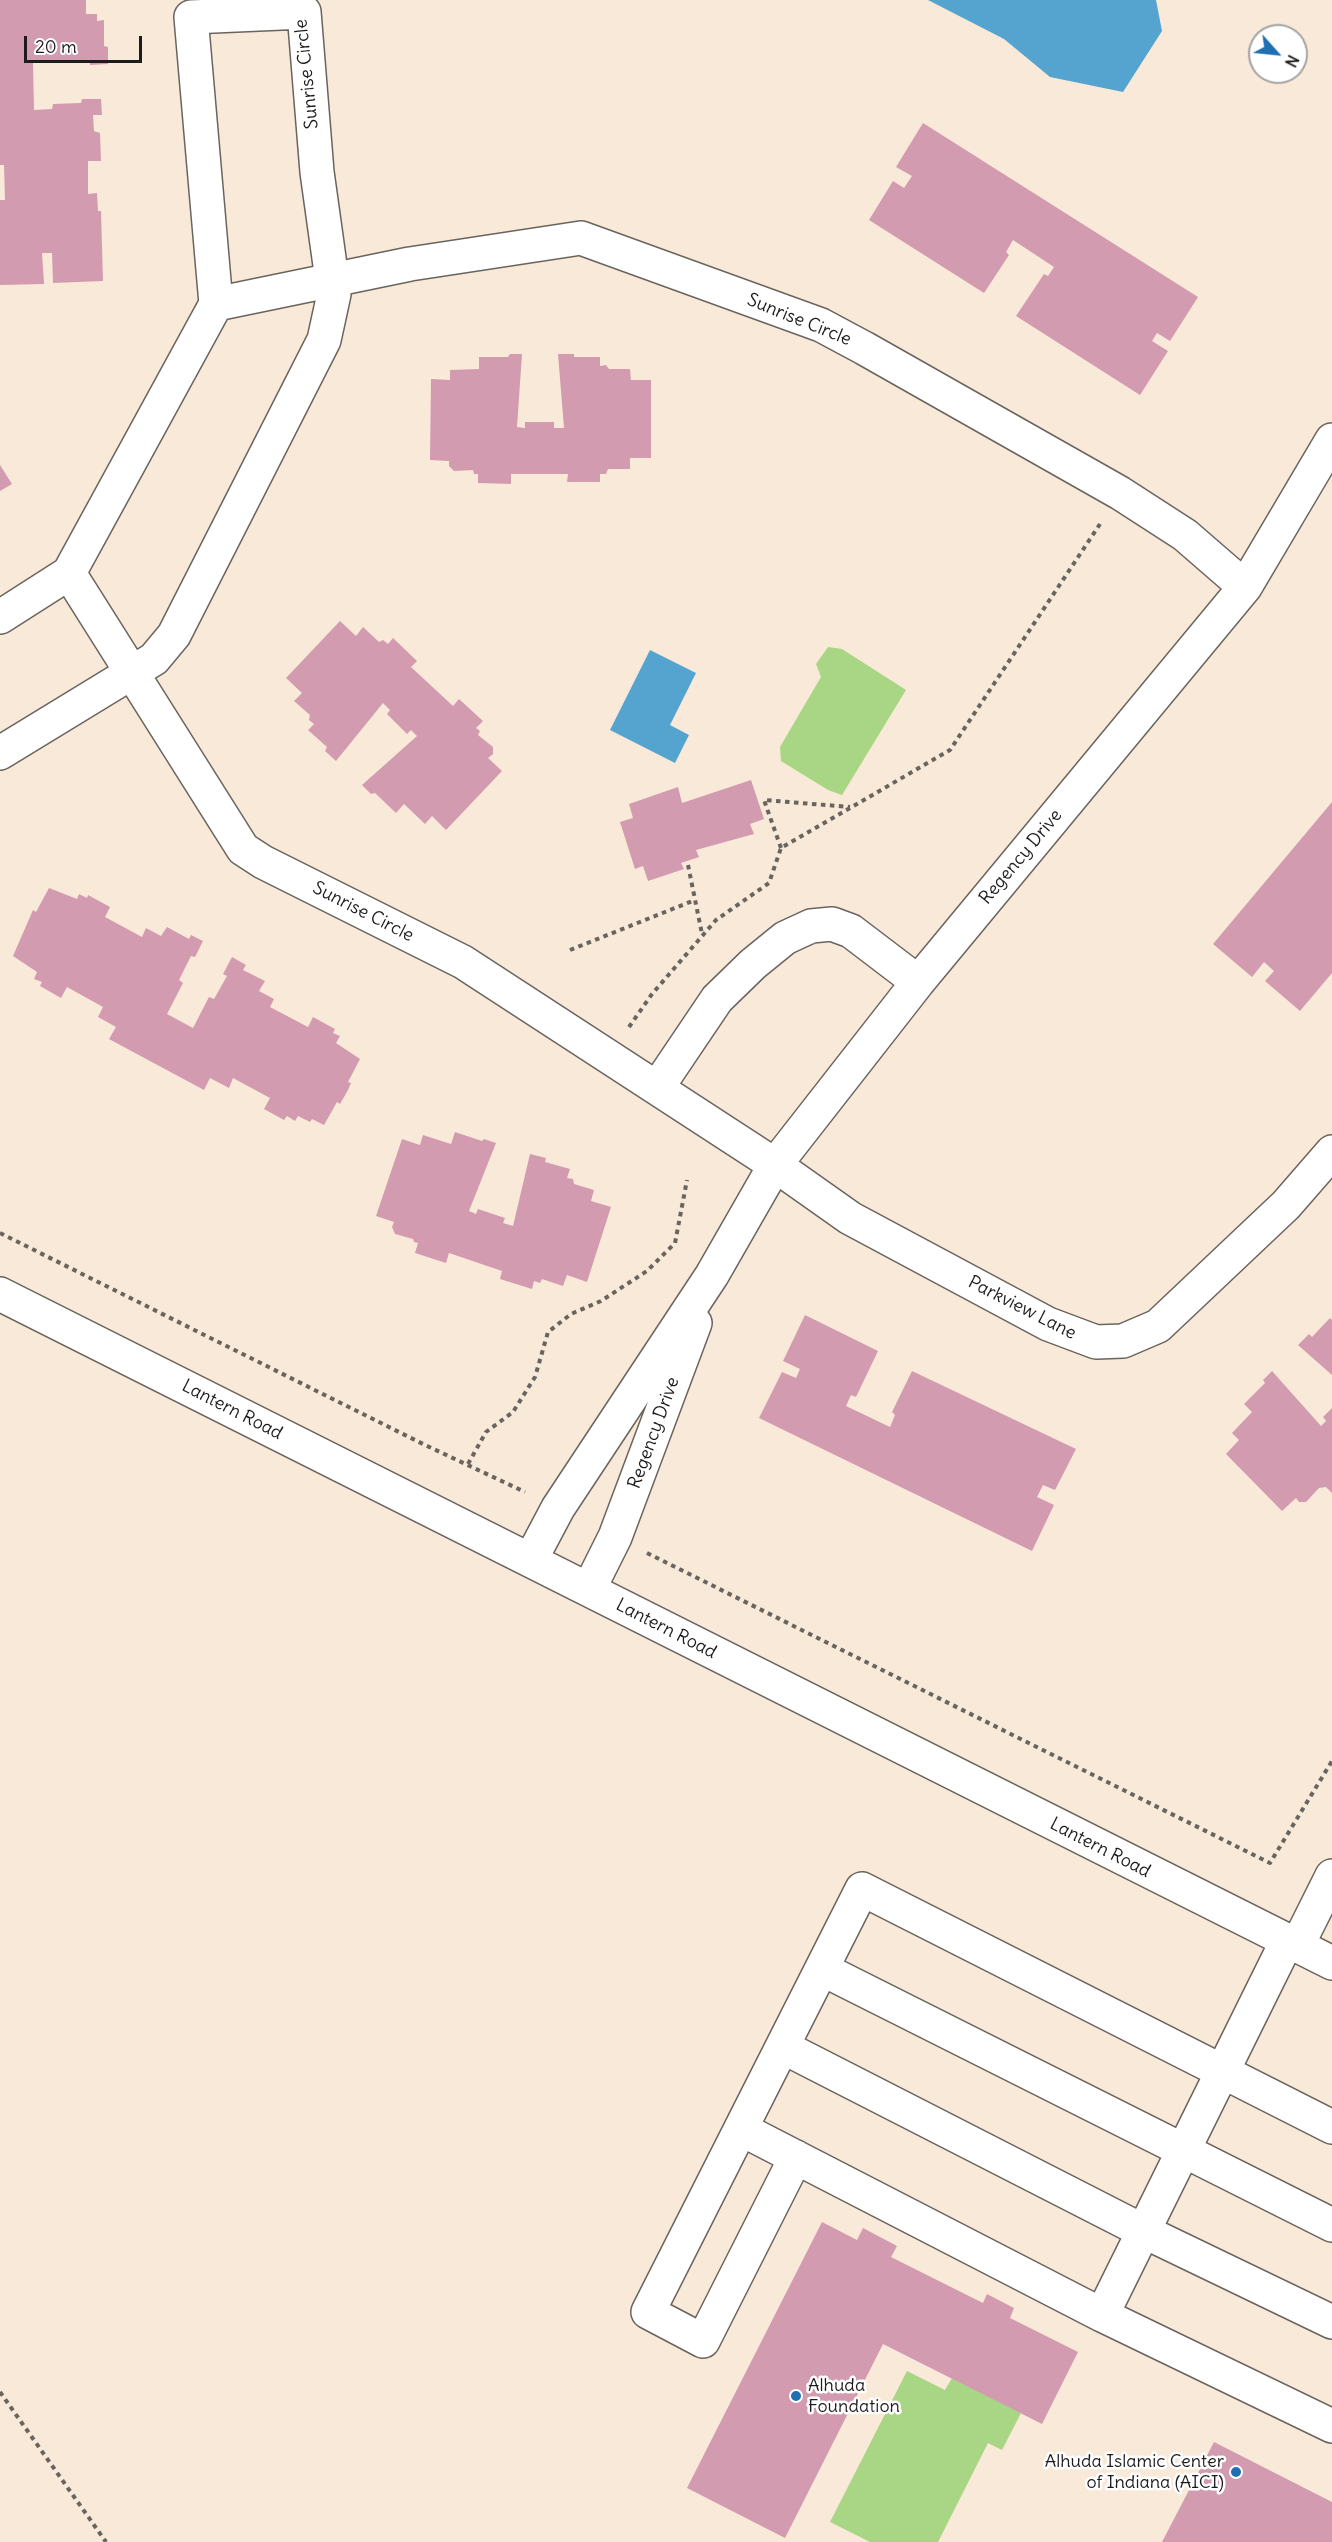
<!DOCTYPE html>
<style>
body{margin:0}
#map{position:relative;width:1332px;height:2542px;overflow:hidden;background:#f9e9d8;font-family:Delius,sans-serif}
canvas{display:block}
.north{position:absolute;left:1248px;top:24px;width:60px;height:60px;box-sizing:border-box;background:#fff;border:2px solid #a4a4a4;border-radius:50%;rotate:117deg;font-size:16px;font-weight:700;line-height:24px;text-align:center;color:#1c1c1c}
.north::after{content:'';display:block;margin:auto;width:21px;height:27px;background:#1f6fb2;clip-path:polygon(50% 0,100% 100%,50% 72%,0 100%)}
.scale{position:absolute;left:24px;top:36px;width:118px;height:27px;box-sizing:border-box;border:3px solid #1c1c1c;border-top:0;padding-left:8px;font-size:18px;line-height:21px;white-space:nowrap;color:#1c1c1c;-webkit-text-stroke:4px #fff;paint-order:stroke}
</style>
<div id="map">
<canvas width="1332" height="2542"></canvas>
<div class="north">N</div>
<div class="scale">20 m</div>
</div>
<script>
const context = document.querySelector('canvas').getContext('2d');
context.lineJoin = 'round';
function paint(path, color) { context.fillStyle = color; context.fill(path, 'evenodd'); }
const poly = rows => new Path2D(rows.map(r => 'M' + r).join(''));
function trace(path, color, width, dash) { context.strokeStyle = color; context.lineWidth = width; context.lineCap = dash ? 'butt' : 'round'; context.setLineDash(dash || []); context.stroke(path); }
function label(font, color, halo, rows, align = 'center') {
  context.font = font + ' Delius,sans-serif'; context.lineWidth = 5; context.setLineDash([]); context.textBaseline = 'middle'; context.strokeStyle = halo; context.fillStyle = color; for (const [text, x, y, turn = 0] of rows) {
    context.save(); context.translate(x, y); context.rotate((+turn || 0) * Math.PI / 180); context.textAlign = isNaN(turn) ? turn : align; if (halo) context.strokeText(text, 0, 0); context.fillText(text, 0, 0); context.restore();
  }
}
paint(poly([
 [828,647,842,649,906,690,842,795,828,790,781,761,780,747,821,677,816,664],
 [907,2371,945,2390,952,2378,1021,2413,1002,2450,988,2443,938,2542,870,2542,830,2522]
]), '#a8d684');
paint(poly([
 [928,0,1156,0,1162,31,1123,92,1050,77,1004,39],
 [650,650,696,673,670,725,689,735,675,763,610,730]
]), '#55a4cf');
paint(poly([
 [0,0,86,0,86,14,97,14,97,21,104,20,104,46,108,47,108,64,90,65,90,61,33,63,34,110,52,109,53,104,81,103,82,99,101,99,102,115,93,115,94,131,100,133,101,161,88,161,88,194,97,193,98,211,101,211,103,281,53,283,52,253,42,253,44,284,0,285,0,200,5,200,4,165,0,165],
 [923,123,1198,297,1170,341,1157,333,1152,341,1168,351,1140,395,1016,316,1044,274,1048,276,1054,267,1013,240,1006,252,1009,255,984,293,869,220,893,181,904,188,912,176,896,167],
 [510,354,522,354,517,427,525,428,525,422,554,422,554,428,564,428,558,354,574,354,574,357,600,357,600,366,606,365,609,369,630,369,631,380,651,380,651,458,630,458,630,469,608,469,606,474,600,474,600,482,567,482,568,474,511,474,511,484,478,483,478,474,474,474,473,470,454,471,449,466,449,461,430,460,431,379,450,380,450,370,479,369,479,357,508,357],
 [0,465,12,484,0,491],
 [340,621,356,636,363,627,379,642,383,640,388,644,393,638,417,661,411,667,453,706,459,699,483,721,476,728,480,731,478,735,493,747,493,754,488,758,502,771,446,830,432,816,425,824,404,804,396,813,375,793,371,794,362,785,417,736,411,730,407,734,387,714,390,710,383,703,336,761,325,751,327,747,308,730,314,724,309,720,310,715,294,701,302,693,286,678],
 [751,780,764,819,750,824,754,834,696,850,699,857,681,863,684,869,648,881,643,866,635,869,620,822,633,818,629,804,678,787,682,803],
 [1332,802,1332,973,1300,1011,1265,981,1274,971,1264,962,1252,977,1213,944],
 [49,888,77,899,79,894,87,898,88,895,110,907,105,917,142,937,146,928,161,936,167,927,189,939,191,935,203,941,195,957,191,956,179,980,183,983,167,1014,193,1028,209,997,214,999,227,976,223,974,232,957,246,965,243,970,265,981,259,991,274,999,270,1007,308,1027,313,1017,335,1029,333,1033,340,1036,336,1043,360,1059,348,1082,351,1083,348,1090,340,1104,337,1102,324,1125,312,1119,310,1122,298,1116,295,1121,287,1116,284,1120,264,1109,270,1098,233,1078,229,1088,210,1078,204,1090,109,1039,116,1027,98,1017,103,1007,67,987,61,998,40,986,42,982,34,979,37,972,13,956,33,910,36,912],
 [455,1132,482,1141,484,1139,496,1143,469,1211,476,1214,478,1209,505,1218,503,1223,513,1226,530,1154,546,1158,545,1162,570,1169,567,1178,573,1179,574,1184,594,1190,591,1201,611,1207,587,1282,567,1275,563,1286,542,1279,540,1283,534,1281,532,1289,500,1279,502,1271,449,1253,446,1263,415,1253,418,1243,414,1242,413,1239,395,1234,392,1227,394,1222,376,1216,402,1139,420,1145,423,1135,451,1144],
 [805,1315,878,1351,856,1397,851,1395,846,1406,890,1427,895,1415,892,1412,912,1371,1076,1449,1055,1490,1043,1485,1037,1497,1054,1505,1032,1551,759,1418,782,1372,796,1378,800,1369,783,1361],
 [1330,1318,1332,1320,1332,1375,1298,1345,1309,1334,1312,1337],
 [1272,1371,1321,1426,1326,1421,1323,1417,1332,1408,1332,1493,1326,1487,1319,1488,1306,1502,1299,1502,1296,1498,1282,1511,1226,1454,1239,1440,1232,1433,1252,1412,1244,1404,1265,1383,1263,1380],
 [822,2222,857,2240,863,2228,897,2246,891,2257,983,2303,987,2294,1014,2308,1010,2318,1078,2352,1042,2424,883,2344,785,2538,687,2488],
 [1214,2442,1332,2502,1332,2542,1162,2542]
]), '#d29bb0');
const minor = poly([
 [1245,587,1185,535,1120,493,864,348,821,325,581,238,410,264,216,304,69,573,243,849,263,862,463,962,775,1165,850,1218,1048,1324,1096,1342,1123,1341,1158,1326,1286,1205,1332,1152],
 [0,617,69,573],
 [0,753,154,659,174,635,324,340,334,294,317,172,304,12,191,17,216,304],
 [657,1088,717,999,753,964,785,938,811,926,832,924,851,931,918,982],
 [0,1294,1332,1963],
 [531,1559,558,1508,712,1275,775,1165,918,982,1245,587,1332,440],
 [589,1589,615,1537,695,1323],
 [1297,1946,1332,1876],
 [822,1969,1332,2225],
 [783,2047,1143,2231,1332,2322],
 [741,2129,1102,2315,1332,2426],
 [796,2157,703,2341,648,2312,862,1889,1332,2127],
 [1102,2315,1287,1941]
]);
trace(minor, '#69645e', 36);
trace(poly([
 [781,848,764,800,850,807],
 [688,865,702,934],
 [570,950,695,900],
 [629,1027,652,994,716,920,769,883,781,848,950,750,1100,524],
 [0,1233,423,1444,525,1492],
 [468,1464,486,1432,513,1412,535,1377,548,1332,571,1314,601,1301,647,1271,675,1243,687,1180],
 [647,1553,1270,1863,1332,1761],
 [0,2392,106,2542]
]), '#69645e', 4, [4.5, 4.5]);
trace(minor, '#fff', 33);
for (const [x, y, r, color] of [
 [796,2396,6,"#1f6fb2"],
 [1236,2472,6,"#1f6fb2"]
]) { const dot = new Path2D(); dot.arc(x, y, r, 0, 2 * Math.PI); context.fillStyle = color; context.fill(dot); trace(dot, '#fff', 2); }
label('18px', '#1c1c1c', '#fff', [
 ["Sunrise Circle",307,74,-96],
 ["Sunrise Circle",799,320,22],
 ["Regency Drive",1021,857,-50],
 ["Sunrise Circle",363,912,27],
 ["Parkview Lane",1022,1308,27],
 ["Lantern Road",232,1410,27],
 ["Regency Drive",654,1433,-70],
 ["Lantern Road",666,1629,27],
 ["Lantern Road",1100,1848,27]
]);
label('18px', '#1c1c1c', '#fff', [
 ["Alhuda",808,2386],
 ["Foundation",808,2407],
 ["Alhuda Islamic Center",1224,2462,"right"],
 ["of Indiana (AICI)",1224,2483,"right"]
], 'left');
</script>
